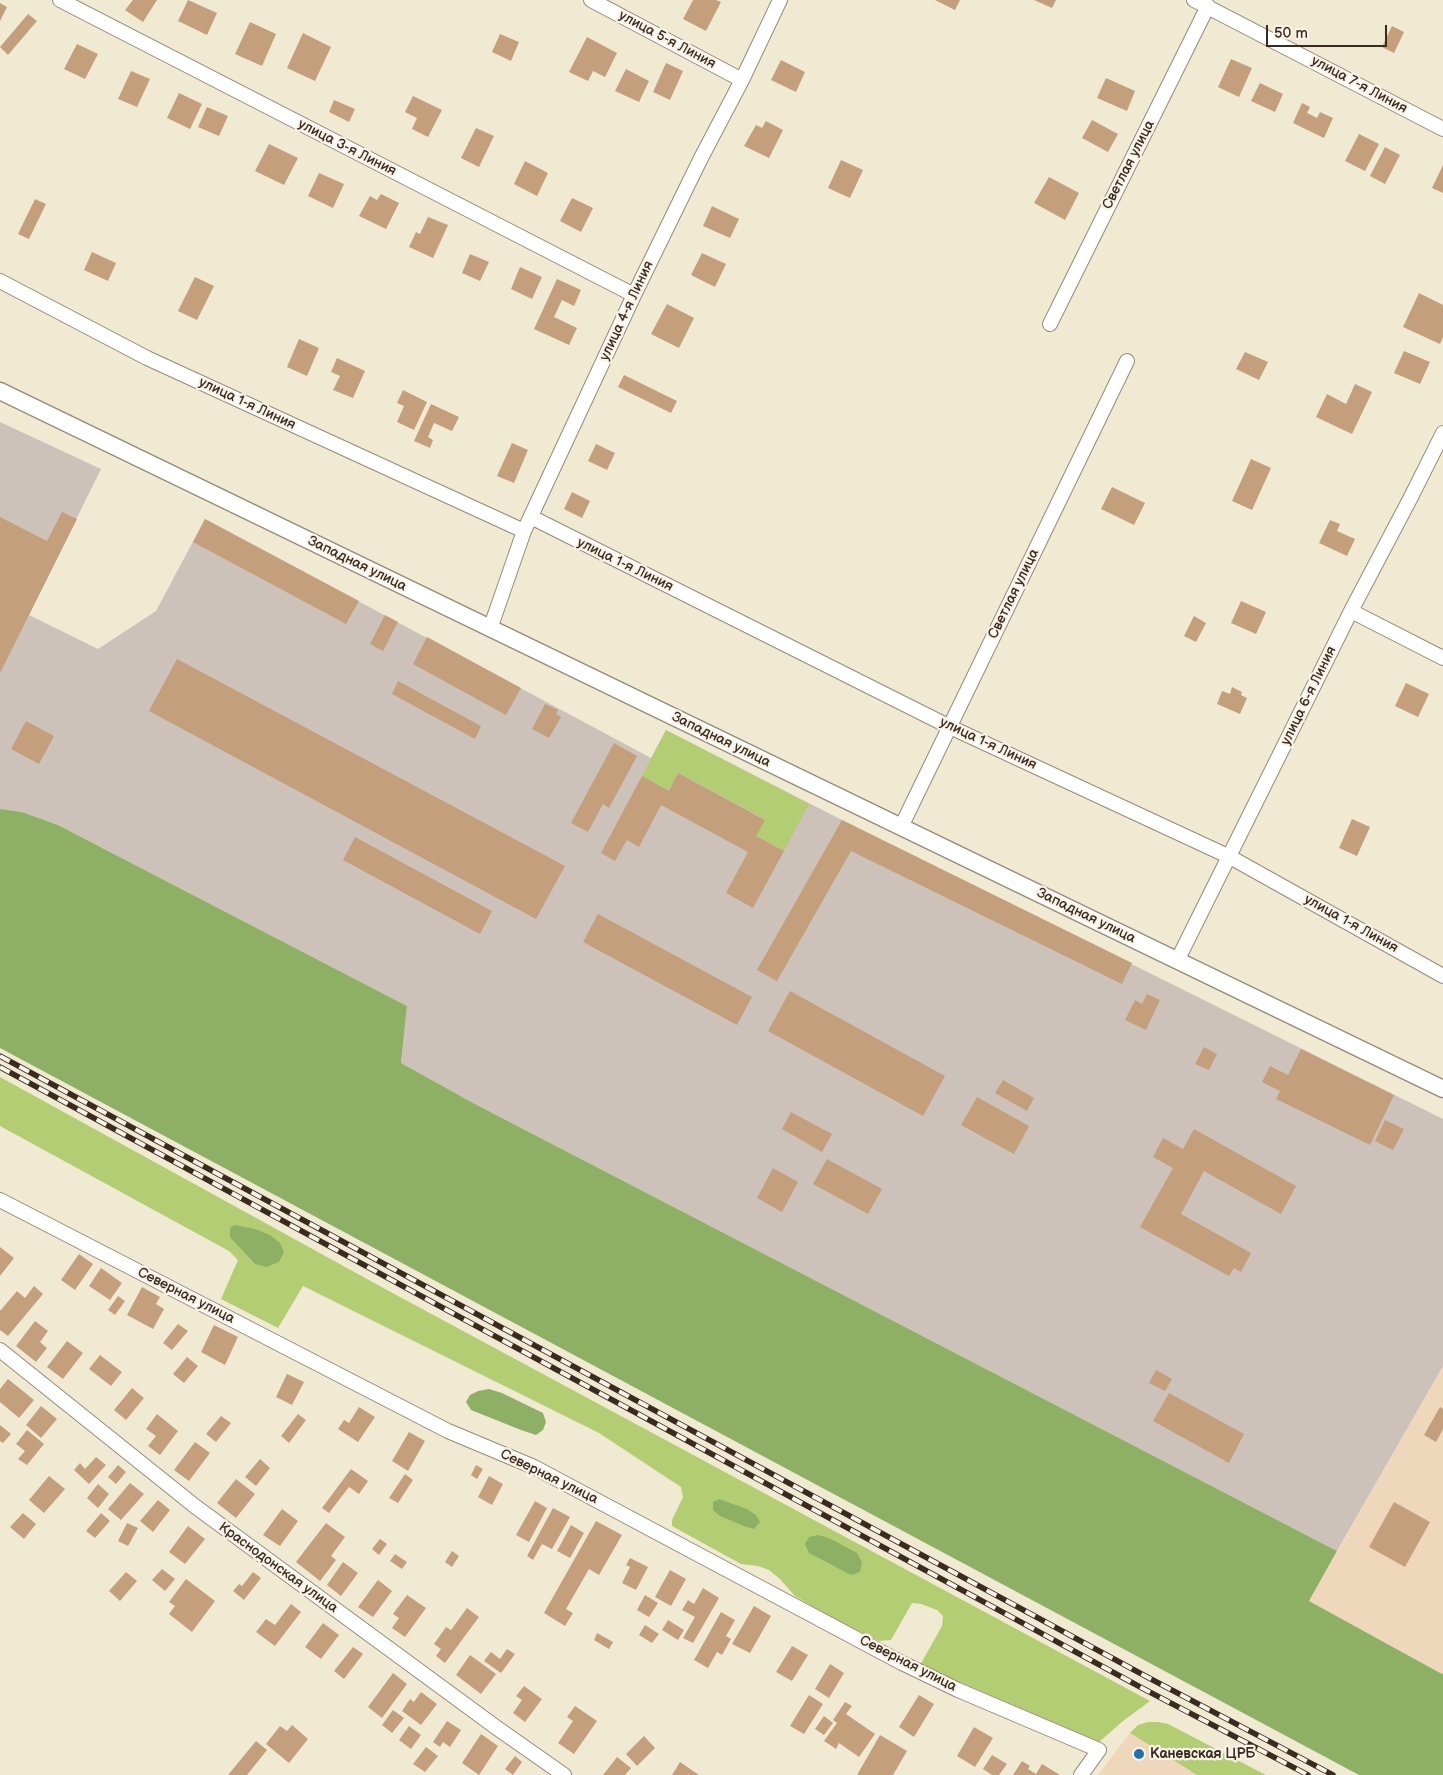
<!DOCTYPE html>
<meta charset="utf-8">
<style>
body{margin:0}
#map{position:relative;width:1443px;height:1775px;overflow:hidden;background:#f1ead3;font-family:"Balsamiq Sans",sans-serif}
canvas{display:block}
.scale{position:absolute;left:1266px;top:25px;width:121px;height:22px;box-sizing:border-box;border:2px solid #3b2a1e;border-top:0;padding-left:6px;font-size:15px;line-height:18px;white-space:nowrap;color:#3b2a1e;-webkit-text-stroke:4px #f7f3e8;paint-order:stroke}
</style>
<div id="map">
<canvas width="1443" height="1775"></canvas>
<div class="scale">50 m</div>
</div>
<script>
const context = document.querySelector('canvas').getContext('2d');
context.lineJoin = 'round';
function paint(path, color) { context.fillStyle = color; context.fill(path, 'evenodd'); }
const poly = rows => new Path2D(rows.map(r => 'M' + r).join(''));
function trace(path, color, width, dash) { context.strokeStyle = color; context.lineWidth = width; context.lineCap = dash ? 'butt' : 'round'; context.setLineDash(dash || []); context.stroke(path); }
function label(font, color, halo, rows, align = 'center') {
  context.font = font + ' "Balsamiq Sans",sans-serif'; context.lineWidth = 4.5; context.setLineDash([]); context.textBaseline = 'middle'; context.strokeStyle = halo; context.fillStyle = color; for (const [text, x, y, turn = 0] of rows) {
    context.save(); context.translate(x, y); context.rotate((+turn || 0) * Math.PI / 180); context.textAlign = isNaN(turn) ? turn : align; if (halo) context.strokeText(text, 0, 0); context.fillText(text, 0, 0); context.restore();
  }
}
paint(poly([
 [1443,1366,1443,1673,1442,1674,1309,1601],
 [1130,1733,1197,1775,1098,1775]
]), '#eed7bb');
paint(poly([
 [0,422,101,469,29,615,98,649,156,611,205,519,651,758,666,730,842,820,1443,1119,1443,1366,1337,1551,475,1104,401,1063,407,1006,58,825,22,812,0,809]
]), '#ccc2b9');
paint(poly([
 [666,730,809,804,784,851,756,836,765,819,679,773,669,791,642,776],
 [0,1077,387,1290,1150,1701,1123,1721,1099,1742,920,1665,942,1626,943,1616,937,1610,921,1604,912,1603,891,1640,879,1641,834,1619,795,1596,780,1579,769,1570,758,1566,741,1564,672,1526,672,1520,683,1497,681,1487,599,1433,303,1286,278,1328,221,1299,238,1260,229,1251,0,1126],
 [1148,1722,1158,1722,1168,1724,1266,1775,1197,1775,1130,1733,1138,1725]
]), '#b3cd73');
paint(poly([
 [0,809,22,812,58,825,407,1006,401,1063,475,1104,1337,1551,1309,1601,1442,1674,1443,1673,1443,1775,1359,1775,0,1048],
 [235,1225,255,1229,270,1235,280,1243,284,1252,279,1262,266,1267,255,1264,230,1237,230,1228],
 [489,1389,502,1393,543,1413,546,1422,543,1430,536,1435,521,1430,471,1410,466,1402,470,1395,478,1391],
 [719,1499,747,1509,756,1515,760,1522,754,1529,744,1526,720,1516,713,1510,713,1502],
 [818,1535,829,1538,857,1553,862,1562,860,1572,851,1575,809,1553,805,1544,809,1537]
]), '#8eb065');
paint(poly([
 [133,0,157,0,143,22,125,10],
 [188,0,217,13,207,35,178,21],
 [693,0,716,0,721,2,706,31,683,19],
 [935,0,960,0,955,10],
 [1034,0,1056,0,1052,8],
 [0,3,7,7,0,21],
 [28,14,37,21,8,55,0,47],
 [250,22,276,34,262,66,235,54],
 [1392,26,1404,32,1394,53,1382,47],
 [303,33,331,47,315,81,287,68],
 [500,34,519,42,511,61,492,52],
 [587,37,617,53,605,77,593,71,588,81,569,72],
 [77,44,98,54,85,79,64,69],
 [1231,59,1252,68,1239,97,1218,87],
 [781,60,805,72,796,92,771,80],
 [666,63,683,71,670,100,653,92],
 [626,69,649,81,639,102,615,91],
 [131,71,150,79,137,107,118,99],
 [1106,78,1135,91,1127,111,1097,98],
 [1260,83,1283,94,1275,112,1251,101],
 [179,93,202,104,190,129,167,118],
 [413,96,442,110,428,137,412,129,417,118,405,112],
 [334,100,355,109,349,122,329,112],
 [1302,103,1310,107,1307,113,1317,118,1320,112,1333,118,1324,138,1293,123],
 [207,107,228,116,219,136,198,127],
 [1092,120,1118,134,1108,152,1082,138],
 [766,121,783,130,769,158,744,146,756,125,762,128],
 [476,128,494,136,479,167,461,158],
 [1359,134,1379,144,1365,171,1345,161],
 [269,144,298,158,284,185,255,171],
 [1385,147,1400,155,1385,184,1370,176],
 [841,160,863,170,850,198,828,188],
 [525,161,548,173,537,196,514,184],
 [1443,165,1443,193,1432,188],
 [319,173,344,184,333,208,308,196],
 [1049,177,1079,193,1065,220,1034,203],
 [381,194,399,203,386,229,359,216,370,196,377,200],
 [572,198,593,208,581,232,560,221],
 [35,199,46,204,29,239,18,234],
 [712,206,739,219,730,238,703,226],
 [428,217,448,225,433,258,409,247,416,232,420,234],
 [92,252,116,263,108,281,84,270],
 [702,253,726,264,715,287,691,275],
 [470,254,489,262,480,281,462,273],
 [520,267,542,277,532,299,511,289],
 [195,277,214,286,197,320,178,311],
 [557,279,581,290,574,306,562,300,554,317,577,328,569,345,534,329],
 [1419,293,1443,305,1443,337,1440,344,1403,327],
 [667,304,694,318,679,348,651,334],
 [299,339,319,348,307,376,287,367],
 [1404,351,1430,362,1420,384,1394,373],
 [1245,352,1268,362,1259,380,1236,369],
 [337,358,365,371,353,398,333,390,340,376,331,372],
 [624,375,677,401,671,413,618,387],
 [1355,384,1372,392,1352,434,1316,417,1327,394,1346,404],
 [403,390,427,402,414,430,397,422,404,406,397,403],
 [431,404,459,417,452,431,434,423,428,437,433,440,430,448,414,441],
 [512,443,528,450,514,483,497,476],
 [596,444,615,453,607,470,588,461],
 [1251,459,1271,468,1252,510,1232,501],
 [1112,487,1145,503,1134,525,1101,509],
 [572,492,590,501,582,518,564,509],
 [62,512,77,519,0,673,0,517,47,541],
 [205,519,359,601,346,624,193,542],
 [1330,520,1340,524,1337,531,1355,539,1347,556,1319,543],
 [1241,601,1266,612,1256,634,1231,623],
 [385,615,398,622,383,651,370,644],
 [1194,616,1206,623,1196,642,1184,636],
 [427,637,521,688,506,715,413,664],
 [177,659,565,866,536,919,149,711],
 [398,681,481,726,475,739,392,694],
 [1406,683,1429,694,1418,717,1395,706],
 [1232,687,1242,692,1241,695,1247,698,1240,714,1217,704,1222,691,1230,694],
 [545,704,558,710,556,714,561,717,549,738,532,729],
 [26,721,54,736,39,764,11,749],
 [614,743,637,756,609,808,603,804,588,832,571,823],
 [678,773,765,820,756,836,784,851,753,908,726,893,748,852,661,805,639,847,627,840,615,861,601,853,642,776,669,791],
 [1352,819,1370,827,1357,856,1339,848],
 [842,820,1132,963,1122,984,851,851,777,981,757,970],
 [355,837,492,911,480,934,343,860],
 [598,914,752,997,737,1025,583,942],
 [790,991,945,1076,923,1116,768,1031],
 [1147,994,1160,1000,1146,1030,1125,1020,1135,1000,1142,1004],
 [1204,1047,1217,1054,1209,1070,1195,1064],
 [1301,1049,1394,1095,1370,1145,1276,1099,1280,1091,1262,1082,1270,1066,1288,1075],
 [1003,1080,1034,1098,1027,1111,995,1093],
 [977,1097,1029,1126,1014,1154,961,1125],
 [791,1112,832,1134,822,1152,782,1129],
 [1385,1120,1404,1129,1393,1150,1375,1141],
 [1194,1129,1296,1186,1281,1214,1204,1171,1181,1214,1251,1253,1241,1272,1234,1268,1229,1276,1140,1227,1173,1168,1153,1157,1163,1138,1183,1149],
 [827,1159,882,1189,868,1214,813,1184],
 [773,1168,798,1182,782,1212,757,1198],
 [0,1247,14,1258,0,1276],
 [79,1254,93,1264,75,1290,61,1280],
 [101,1268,122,1283,110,1300,89,1286],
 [34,1286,43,1294,8,1336,0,1330,0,1311,17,1291,25,1298],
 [142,1287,160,1297,156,1304,164,1309,153,1329,127,1315],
 [118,1296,125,1301,115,1315,108,1310],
 [35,1321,48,1331,40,1342,47,1348,36,1362,16,1346],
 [178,1324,188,1331,172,1350,163,1343],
 [214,1325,238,1337,225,1365,201,1352],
 [67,1341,83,1353,63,1379,47,1367],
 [100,1355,122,1372,111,1386,89,1369],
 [187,1357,198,1366,184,1383,173,1374],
 [1156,1370,1172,1379,1165,1391,1149,1383],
 [287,1374,304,1382,292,1405,276,1397],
 [8,1379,34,1400,19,1418,0,1402,0,1389],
 [132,1388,144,1398,126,1420,114,1410],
 [1169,1393,1244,1434,1229,1463,1153,1421],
 [41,1406,57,1419,41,1438,26,1425],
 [359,1407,375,1417,358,1442,338,1429,344,1420,349,1423],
 [1440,1407,1443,1409,1443,1429,1436,1442,1424,1435],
 [157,1414,178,1431,160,1455,148,1446,156,1436,146,1429],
 [298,1414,306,1420,289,1443,281,1436],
 [221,1416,231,1423,216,1442,206,1434],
 [0,1425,11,1434,3,1443,0,1441],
 [27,1430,44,1444,27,1465,18,1459,25,1451,16,1444],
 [409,1432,425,1441,408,1471,392,1461],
 [195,1442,210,1453,189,1481,174,1470],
 [96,1457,106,1465,89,1484,74,1470,80,1463,85,1469],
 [260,1459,270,1468,256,1486,245,1477],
 [118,1465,126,1472,116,1484,108,1477],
 [476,1465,483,1469,477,1479,471,1475],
 [351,1469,368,1481,359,1494,349,1487,329,1513,322,1508],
 [405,1474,413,1480,398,1503,389,1498],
 [49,1476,65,1489,44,1513,29,1500],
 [489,1476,503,1484,492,1505,478,1497],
 [236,1479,255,1494,236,1518,217,1503],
 [130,1483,144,1494,121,1520,108,1509],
 [98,1484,109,1494,98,1508,87,1498],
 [158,1500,170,1510,153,1532,140,1521],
 [535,1501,547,1508,529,1542,516,1535],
 [1394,1502,1430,1522,1405,1567,1369,1547],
 [553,1508,570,1517,552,1549,542,1544,533,1560,527,1556],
 [282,1509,298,1521,280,1546,263,1535],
 [23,1513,36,1524,24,1539,10,1527],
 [101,1513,110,1521,95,1538,86,1531],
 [596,1521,622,1535,599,1575,589,1569,566,1609,573,1613,565,1626,544,1613],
 [127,1523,138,1528,128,1546,118,1541],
 [326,1523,345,1537,331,1556,336,1560,320,1581,296,1562],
 [571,1525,584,1533,570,1558,557,1551],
 [188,1526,205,1539,185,1564,169,1552],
 [380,1539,387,1544,379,1555,372,1549],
 [452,1551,459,1556,452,1567,445,1562],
 [395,1554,407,1562,402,1569,390,1561],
 [630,1558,648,1567,636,1590,622,1583,630,1567,626,1565],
 [343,1562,358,1573,341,1596,327,1585],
 [162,1569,175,1579,165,1591,152,1580],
 [670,1570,686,1579,671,1606,655,1597],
 [126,1572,137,1581,120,1601,109,1591],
 [253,1572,261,1578,244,1600,233,1591,239,1584,242,1586],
 [186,1579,215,1601,192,1632,169,1614,175,1606,169,1602],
 [378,1580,392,1591,373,1617,358,1607],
 [703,1588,719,1598,693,1643,683,1638,695,1617,682,1610,688,1600,694,1604],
 [407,1595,426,1608,405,1637,392,1628,399,1618,393,1614],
 [645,1595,658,1603,649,1617,637,1610],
 [291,1604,301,1612,275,1646,256,1632,266,1619,275,1625],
 [754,1606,771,1616,750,1653,732,1644],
 [467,1608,479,1617,445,1663,436,1656,441,1649,434,1644,446,1627,451,1630],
 [721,1612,735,1620,726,1636,731,1639,722,1655,717,1652,708,1668,694,1660],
 [668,1620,684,1630,678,1640,662,1630],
 [323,1623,339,1635,321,1659,305,1647],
 [645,1625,659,1634,652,1643,639,1635],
 [597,1633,613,1642,609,1649,594,1640],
 [792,1646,808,1655,792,1681,776,1672],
 [353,1647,363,1654,344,1679,334,1671],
 [507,1649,515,1654,501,1673,484,1661,491,1652,500,1659],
 [470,1655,496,1674,481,1694,456,1675],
 [830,1664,844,1673,829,1698,815,1689],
 [393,1673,407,1684,382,1718,368,1707],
 [524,1686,542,1699,525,1722,513,1713,522,1700,516,1696],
 [421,1692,437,1704,421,1725,402,1711,410,1699,414,1702],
 [809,1695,823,1704,804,1734,790,1726],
 [919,1695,934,1704,914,1737,899,1727],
 [845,1702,852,1706,846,1714,875,1734,859,1757,839,1743,836,1749,824,1741,837,1723,833,1720],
 [575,1706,597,1721,574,1754,558,1743,573,1721,567,1717],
 [393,1710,404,1718,392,1733,382,1725],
 [824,1716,833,1723,824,1735,815,1729],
 [447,1721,461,1730,450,1747,443,1742,440,1747,433,1742],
 [292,1725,308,1739,289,1763,266,1744,280,1726,287,1731],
 [409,1726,421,1735,411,1749,399,1740],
 [974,1727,993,1738,975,1767,957,1756],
 [481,1734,498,1746,479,1775,462,1763],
 [880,1735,907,1751,893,1775,857,1775],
 [644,1736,655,1748,637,1766,626,1754],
 [256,1741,267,1750,247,1775,228,1775],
 [426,1747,438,1756,425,1772,413,1764],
 [992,1755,1007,1764,999,1775,992,1775,983,1769],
 [515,1756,522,1762,513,1775,505,1769],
 [617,1757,631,1768,625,1775,603,1775],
 [1022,1761,1030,1766,1028,1769,1036,1774,1042,1764,1060,1775,1013,1775],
 [680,1762,699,1775,672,1775]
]), '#c49f7c');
const minor = poly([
 [60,0,634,295],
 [591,0,742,80],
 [1194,0,1443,129],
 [0,281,147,358,524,531],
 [1050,324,1208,6],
 [531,517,950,727,1230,857,1443,976],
 [1351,611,1443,658],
 [490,629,524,531,634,295,701,158,742,80,780,0],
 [901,827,1127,361],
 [1177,961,1351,611,1411,497,1443,433],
 [0,1200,448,1431,534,1467,902,1663,958,1690,1099,1750,1081,1775],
 [0,1350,196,1507,497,1728,564,1775]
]);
const tertiary = poly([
 [0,391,1443,1089]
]);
trace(minor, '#968a78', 16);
trace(tertiary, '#968a78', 19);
trace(minor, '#fff', 14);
trace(tertiary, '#fff', 16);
const rail = poly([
 [0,1056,1149,1678,1333,1775],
 [0,1067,1142,1688,1308,1775]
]);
trace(rail, '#3b2a1e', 5.5);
trace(rail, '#f7f3e8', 4, [11]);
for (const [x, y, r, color] of [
 [1139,1754,6,"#1f6fb2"]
]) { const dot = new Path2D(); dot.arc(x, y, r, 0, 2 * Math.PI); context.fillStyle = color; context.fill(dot); trace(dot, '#f7f3e8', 2); }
label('14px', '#3b2a1e', '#f7f3e8', [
 ["улица 5-я Линия",667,40,28],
 ["улица 7-я Линия",1359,85,28],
 ["улица 3-я Линия",347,148,27],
 ["Светлая улица",1129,165,-63],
 ["улица 4-я Линия",627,311,-65],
 ["улица 1-я Линия",247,404,25],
 ["Западная улица",357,564,26],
 ["улица 1-я Линия",625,565,26],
 ["Светлая улица",1014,594,-64],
 ["улица 6-я Линия",1309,696,-64],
 ["Западная улица",721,740,26],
 ["улица 1-я Линия",988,744,25],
 ["Западная улица",1086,916,26],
 ["улица 1-я Линия",1351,924,29],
 ["Северная улица",186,1296,27],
 ["Северная улица",549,1477,26],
 ["Краснодонская улица",278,1568,36],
 ["Северная улица",908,1664,27]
]);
label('bold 14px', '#3b2a1e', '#f7f3e8', [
 ["Каневская ЦРБ",1150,1754]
], 'left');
</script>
